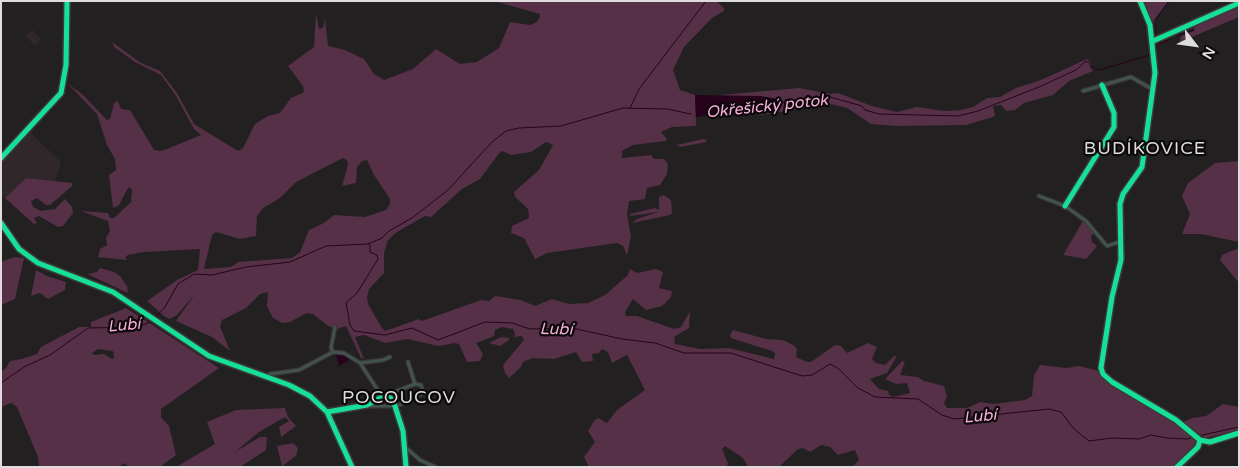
<!DOCTYPE html>
<meta charset="utf-8">
<style>
body{margin:0}
#map{position:relative;width:1240px;height:468px;overflow:hidden;background:#222021;font-family:"Varela Round",sans-serif}
canvas{display:block}
.frame{position:absolute;inset:0;border:2px solid #dedcdd;pointer-events:none}
.north{position:absolute;left:1170px;top:20px;width:50px;height:50px;-webkit-text-stroke:4px #0b090a;paint-order:stroke;rotate:120deg;font-size:14px;font-weight:700;line-height:20px;text-align:center;color:#dedcdd}
.north::after{content:'';display:block;margin:auto;width:18px;height:22px;background:#dedcdd;clip-path:polygon(50% 0,100% 100%,50% 72%,0 100%)}
</style>
<div id="map">
<canvas width="1240" height="468"></canvas>
<div class="frame"></div>
<div class="north">N</div>
</div>
<script>
const context = document.querySelector('canvas').getContext('2d');
context.lineJoin = 'round';
function paint(path, color) { context.fillStyle = color; context.fill(path, 'evenodd'); }
const poly = rows => new Path2D(rows.map(r => 'M' + r).join(''));
function trace(path, color, width, dash) { context.strokeStyle = color; context.lineWidth = width; context.lineCap = dash ? 'butt' : 'round'; context.setLineDash(dash || []); context.stroke(path); }
function label(font, color, halo, rows, align = 'center') {
  context.font = font + ' "Varela Round",sans-serif'; context.lineWidth = 4.5; context.setLineDash([]); context.textBaseline = 'middle'; context.strokeStyle = halo; context.fillStyle = color; for (const [text, x, y, turn = 0] of rows) {
    context.save(); context.translate(x, y); context.rotate((+turn || 0) * Math.PI / 180); context.textAlign = isNaN(turn) ? turn : align; if (halo) context.strokeText(text, 0, 0); context.fillText(text, 0, 0); context.restore();
  }
}
paint(poly([
 [33,30,41,39,35,46,25,35],
 [30,132,61,162,55,182,26,178,5,198,1,194,1,162]
]), '#30272b');
paint(poly([
 [494,1,716,1,724,8,724,11,712,18,684,47,673,70,680,90,695,95,696,126,672,127,661,132,667,139,666,141,633,145,622,151,622,158,651,155,654,159,664,159,668,164,667,174,660,185,647,188,645,199,629,201,627,214,631,237,627,255,623,246,617,243,547,253,535,259,524,238,511,233,512,226,529,218,528,209,515,197,514,192,539,170,553,145,546,142,531,152,511,155,503,151,500,152,480,179,462,189,431,217,425,216,397,232,388,240,384,253,384,273,369,289,367,297,368,304,382,328,385,331,419,319,422,321,481,300,489,301,495,296,521,300,535,306,552,299,569,304,588,303,605,295,628,275,630,269,637,273,656,269,663,272,659,288,672,291,671,297,662,306,646,310,633,299,625,312,626,316,637,316,674,329,681,327,690,311,689,328,674,337,675,344,700,349,729,348,774,359,775,353,772,351,731,338,730,335,733,330,766,339,783,340,793,345,797,349,796,357,807,362,811,362,835,345,841,346,847,353,868,343,877,347,872,359,876,363,885,365,894,356,897,356,887,373,870,379,879,389,888,391,889,395,893,397,910,393,907,383,896,384,885,379,902,361,905,362,900,375,918,377,924,381,944,386,947,397,944,403,947,408,967,408,980,402,994,404,1025,400,1032,396,1034,375,1040,365,1067,368,1079,366,1099,371,1101,376,1112,384,1184,428,1196,442,1194,448,1175,467,852,467,859,460,855,450,838,455,830,447,821,445,810,452,803,448,798,449,779,467,748,467,743,458,725,446,722,449,728,463,727,467,589,467,584,457,595,442,588,431,594,421,598,418,607,423,617,410,645,390,627,355,612,363,608,352,602,349,599,353,592,354,593,361,582,362,576,352,554,359,533,358,523,362,521,367,509,378,505,373,503,365,524,340,522,336,514,337,515,334,513,329,502,327,495,330,494,336,476,343,483,354,480,361,467,362,459,344,455,343,438,346,408,339,385,343,364,335,355,337,364,359,361,358,346,326,337,329,328,326,313,314,307,313,290,322,282,323,273,318,267,306,268,292,260,294,246,308,222,320,220,326,230,351,212,337,176,321,195,294,177,315,170,319,164,316,147,301,177,280,198,270,200,249,144,252,128,255,125,257,127,260,98,257,100,249,107,245,106,238,110,231,108,221,81,211,108,213,110,218,114,218,131,202,132,191,130,187,128,188,119,205,113,208,109,175,116,170,115,159,107,145,97,114,68,84,82,94,107,120,110,119,114,103,118,101,121,109,130,110,154,150,162,151,201,135,194,129,176,96,161,75,135,62,114,47,112,42,141,63,160,71,177,93,194,124,238,151,243,148,255,124,268,116,280,113,291,98,304,92,303,86,288,66,314,47,316,14,319,29,323,28,325,19,328,46,345,50,364,59,374,74,384,80,413,69,436,49,460,64,477,62,499,48,510,22,530,25,537,22,540,16,540,14],
 [343,158,347,160,348,165,342,186,356,183,357,167,362,161,367,160,374,175,390,199,390,204,386,210,365,217,334,215,324,223,309,230,300,252,292,258,238,262,231,267,204,269,212,235,216,232,240,239,256,236,257,216,263,208,280,198,296,182],
 [1146,1,1168,1,1168,2,1152,23,1144,3],
 [1239,6,1239,17,1180,42,1181,36,1194,31,1194,25],
 [1087,59,1092,65,1089,66,1093,71,1069,81,1053,95,1024,103,1015,110,1006,111,1001,105,993,106,995,115,993,117,966,125,896,126,871,124,847,108,826,103,810,103,799,109,760,115,754,111,756,108,774,106,761,96,728,97,721,95,799,88,830,94,838,93,872,106,897,112,917,107,944,111,961,110,973,107,987,98,1000,97,1016,88,1041,80],
 [703,139,707,140,706,142,680,147,677,145],
 [1239,161,1239,242,1201,234,1182,234,1190,214,1182,196,1188,183,1215,163],
 [26,178,72,183,72,186,50,205,46,205,37,198,31,201,33,207,41,211,53,209,54,210,65,199,72,207,73,213,63,226,58,227,39,216,34,218,37,223,34,224,5,198],
 [664,195,671,200,672,213,670,215,632,223,637,219,658,212,630,216,630,214,655,208,659,210,659,197],
 [1083,221,1094,233,1091,236,1092,242,1097,246,1086,259,1063,255],
 [1239,248,1239,283,1220,260,1222,255],
 [14,257,24,258,15,299,1,305,1,262],
 [100,268,114,272,120,276,127,286,128,293,87,274,97,272],
 [36,270,47,276,66,282,65,290,48,299,40,293,31,296],
 [126,308,219,368,161,409,161,417,169,426,176,455,160,467,127,467,126,463,117,467,39,467,38,457,17,407,11,403,1,407,1,372,6,368,10,361,22,359,37,354,41,347,79,327,91,327,91,322],
 [98,349,113,351,114,358,112,359,104,354,94,355,92,353],
 [501,337,509,338,509,340,500,346,489,343],
 [1223,404,1239,407,1239,430,1205,438,1183,422,1192,418,1206,416],
 [285,408,288,417,296,426,281,437,279,427,289,421,285,417,259,432,235,452,260,437,267,437,266,450,240,467,176,467,215,444,207,422,236,410],
 [293,443,298,448,296,456,282,466,277,446]
]), '#553046');
paint(poly([
 [695,95,761,96,777,99,778,103,774,106,696,117],
 [338,354,346,356,351,359,339,366,336,355]
]), '#27031b');
trace(poly([
 [1155,20,1169,1],
 [1177,36,1194,30],
 [1155,38,1155,24],
 [1154,54,1158,44,1169,40],
 [777,103,830,97,862,106,865,110,879,114,958,116,978,111,1039,87,1076,70,1086,61,1094,68,1099,70,1150,55],
 [630,108,639,89,706,1],
 [368,244,382,238,389,231,412,218,448,190,492,142,506,131,519,128,561,126,623,108,667,109,691,114],
 [1,383,24,367,50,355,88,328,136,327,151,322,165,307,178,284,194,274,212,275,246,267,290,262,326,246,368,244,370,245,370,252,377,255,378,259,357,293,346,303,350,325,354,331,385,335,412,328,438,340,485,322,512,323,530,329,572,328,622,339,655,343,684,353,731,353,802,376,812,375,830,364,839,369,858,388,875,397,918,399,942,415,954,419,1049,409,1061,412,1074,429,1089,441,1112,438,1139,439,1151,435,1167,438,1188,439,1194,436],
 [1198,436,1239,427]
]), '#27031b', 1);
const street = poly([
 [1083,91,1131,77,1152,89],
 [1039,196,1065,206,1086,221,1107,246,1119,242],
 [333,352,331,348,335,327],
 [360,363,383,360,390,357],
 [270,374,299,370,333,352,344,353,360,363,381,395],
 [386,395,415,384,408,362],
 [368,406,397,406,423,393,421,385,415,384],
 [405,447,420,460,435,467]
]);
const fast = poly([
 [1140,1,1150,25,1155,73,1142,167,1123,194,1120,204,1121,260,1112,297,1101,368,1103,374,1112,382,1176,420,1200,440,1210,442,1239,433],
 [1153,41,1239,3],
 [1,158,61,93,66,65,67,1],
 [1065,206,1114,127,1114,113,1102,85],
 [1,223,19,249,38,263,113,292,209,356,289,385,310,396,327,412,352,467],
 [327,412,367,405,386,395,393,400,403,431,406,467],
 [1177,467,1198,447,1200,440]
]);
trace(street, '#3c3a3b', 5);
trace(fast, '#3c3a3b', 8);
trace(street, '#415451', 2.5);
trace(fast, '#16e098', 5);
label('italic 16px', '#faaed9', '#0b090a', [
 ["Okřešický potok",767,107,-6],
 ["Lubí",124,326,-5],
 ["Lubí",556,330,1],
 ["Lubí",980,417,-5]
]);
context.letterSpacing = '1px';
label('18px', '#dedcdd', '#0b090a', [
 ["BUDÍKOVICE",1145,149],
 ["POCOUCOV",399,398]
]);
context.letterSpacing = '0px';
</script>
